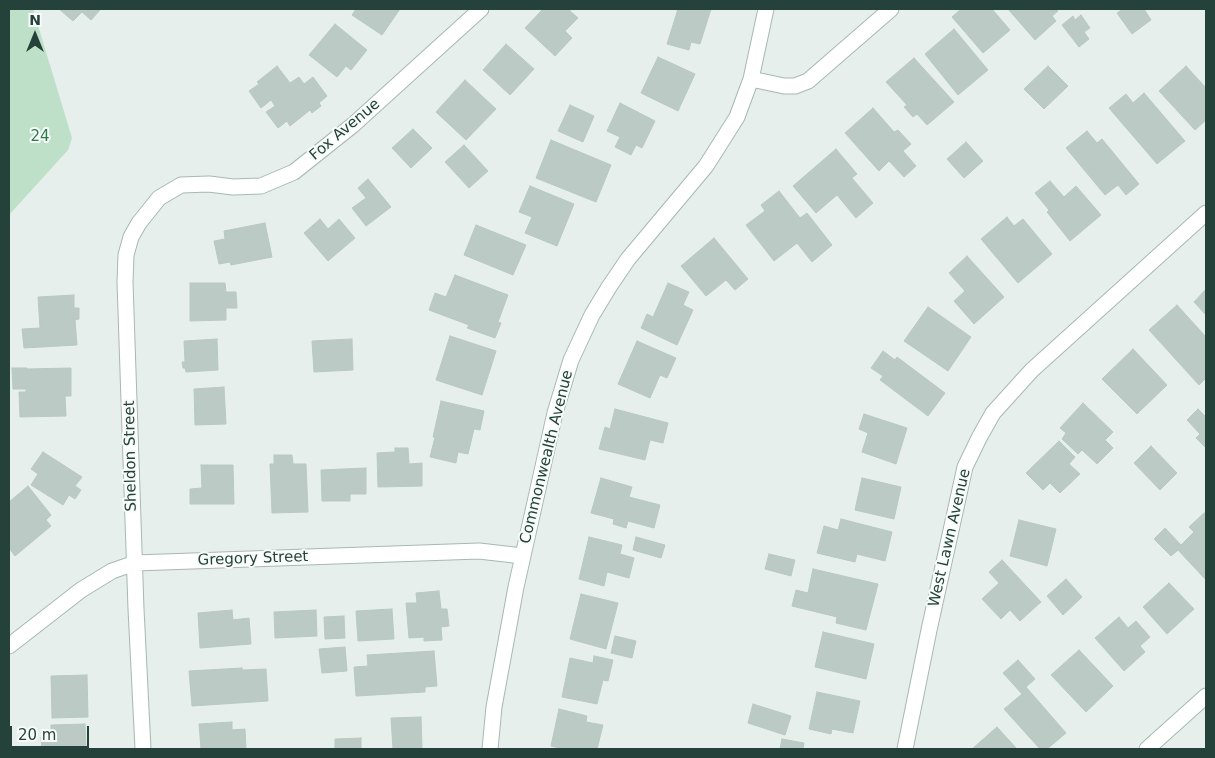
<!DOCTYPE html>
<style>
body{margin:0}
#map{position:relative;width:1215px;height:758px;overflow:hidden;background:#e6efeb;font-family:"DejaVu Sans",sans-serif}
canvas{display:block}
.frame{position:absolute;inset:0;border:10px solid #24423a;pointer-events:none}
.north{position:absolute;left:10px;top:10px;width:50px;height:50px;-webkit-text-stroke:4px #f7fbf9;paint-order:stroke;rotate:0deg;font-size:14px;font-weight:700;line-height:20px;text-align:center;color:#24423a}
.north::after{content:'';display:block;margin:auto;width:18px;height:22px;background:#24423a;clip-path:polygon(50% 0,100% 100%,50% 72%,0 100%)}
.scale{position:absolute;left:10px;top:726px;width:79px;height:22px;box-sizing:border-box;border:2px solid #24423a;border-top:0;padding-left:6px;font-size:15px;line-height:18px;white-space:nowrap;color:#24423a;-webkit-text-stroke:4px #f7fbf9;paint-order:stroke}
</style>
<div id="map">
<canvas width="1215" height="758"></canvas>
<div class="frame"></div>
<div class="north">N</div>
<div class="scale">20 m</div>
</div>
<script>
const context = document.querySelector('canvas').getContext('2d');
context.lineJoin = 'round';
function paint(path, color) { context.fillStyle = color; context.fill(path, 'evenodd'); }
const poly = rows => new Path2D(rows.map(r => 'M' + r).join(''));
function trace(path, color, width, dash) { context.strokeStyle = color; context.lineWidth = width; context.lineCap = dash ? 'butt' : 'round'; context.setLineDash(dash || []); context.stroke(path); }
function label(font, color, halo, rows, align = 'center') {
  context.font = font + ' "DejaVu Sans",sans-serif'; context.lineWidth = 4; context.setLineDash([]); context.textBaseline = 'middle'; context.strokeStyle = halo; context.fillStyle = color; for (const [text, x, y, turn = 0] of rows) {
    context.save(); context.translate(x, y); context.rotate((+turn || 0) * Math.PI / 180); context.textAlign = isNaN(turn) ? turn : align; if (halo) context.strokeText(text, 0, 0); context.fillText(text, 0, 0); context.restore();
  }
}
paint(poly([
 [9,9,33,9,72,138,68,150,9,215]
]), '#bfe0c8');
const building = poly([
 [59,9,101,9,91,20,82,12,73,21,59,9],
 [356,9,400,9,382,35,352,15,356,9],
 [543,9,568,9,578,18,565,31,572,38,555,56,525,28,543,9],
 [678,9,711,9,700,44,691,42,689,50,667,44,678,9],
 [961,9,992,9,1010,30,983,53,952,17,961,9],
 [1008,9,1056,9,1058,11,1052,16,1056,21,1035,40,1008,9],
 [1123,9,1144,9,1151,20,1132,34,1117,13,1123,9],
 [1081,15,1090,28,1084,32,1089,39,1079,47,1062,25,1073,16,1075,20,1081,15],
 [335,24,367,50,351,70,346,66,337,77,309,55,335,24],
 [954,29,988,70,958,95,925,54,954,29],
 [506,44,534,69,510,95,483,70,506,44],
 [658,57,695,74,678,111,641,93,658,57],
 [914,58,954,102,927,125,917,114,913,117,904,107,907,105,886,82,914,58],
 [277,66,290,83,299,77,304,84,313,77,327,96,319,103,321,106,312,113,310,110,290,126,287,121,278,128,266,112,275,106,271,100,261,108,249,91,259,84,257,82,277,66],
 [1048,66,1068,86,1044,109,1024,89,1048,66],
 [1186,66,1206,88,1206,120,1195,130,1159,91,1186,66],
 [465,80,496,109,466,140,436,112,465,80],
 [1144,93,1185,141,1157,164,1109,108,1126,94,1133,103,1144,93],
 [620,103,655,121,642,148,636,145,631,155,615,147,620,137,607,131,620,103],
 [570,105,594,116,583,142,558,131,570,105],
 [873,108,894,132,898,130,911,144,903,151,916,166,904,177,889,161,879,171,845,133,873,108],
 [413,129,432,148,411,168,392,148,413,129],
 [1087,131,1097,143,1102,139,1139,184,1126,195,1118,185,1105,195,1066,148,1087,131],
 [551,140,611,165,596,202,536,178,551,140],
 [966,142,983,161,964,178,947,159,966,142],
 [464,145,488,171,469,188,445,162,464,145],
 [836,149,857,174,852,178,873,203,856,218,837,195,816,213,793,186,836,149],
 [368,179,391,207,366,226,352,208,366,198,358,188,368,179],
 [1050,181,1064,197,1076,186,1101,215,1070,241,1047,212,1049,210,1035,193,1050,181],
 [530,186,574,204,557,246,525,233,532,217,519,212,530,186],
 [779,191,800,218,807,213,832,245,812,262,797,243,774,261,746,225,765,211,761,205,779,191],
 [1007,217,1014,226,1023,219,1052,254,1018,283,981,239,1007,217],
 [320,219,328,229,339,219,355,238,328,261,304,233,320,219],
 [265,223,272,257,231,265,230,262,219,264,214,241,225,239,224,231,265,223],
 [476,225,526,245,513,275,464,255,476,225],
 [714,238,748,279,735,290,726,280,706,296,681,266,714,238],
 [967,256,1004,297,974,324,954,301,965,291,949,273,967,256],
 [455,275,508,295,498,322,501,323,495,338,467,328,469,325,429,310,435,293,446,297,455,275],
 [190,283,225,283,226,292,236,292,237,308,226,308,226,320,190,321,190,283],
 [668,283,689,292,683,305,693,310,677,345,641,328,647,314,653,317,668,283],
 [1206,289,1206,315,1194,302,1206,289],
 [74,295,74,308,79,308,79,319,75,320,77,345,24,348,22,329,40,328,38,297,74,295],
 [1177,305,1206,337,1206,378,1199,385,1149,330,1177,305],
 [928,307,971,337,948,371,904,341,928,307],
 [450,336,496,351,482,395,436,380,450,336],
 [217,339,218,370,186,372,185,368,183,368,182,362,185,362,184,341,217,339],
 [352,339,353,370,314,372,312,341,352,339],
 [637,341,676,358,667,378,660,375,650,398,618,384,637,341],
 [1133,349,1167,385,1137,414,1102,379,1133,349],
 [883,351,895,360,897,357,945,393,928,416,880,380,883,376,871,368,883,351],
 [12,368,27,368,27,369,71,368,71,396,65,396,66,416,20,417,19,392,26,392,26,389,13,389,12,368],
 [224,387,226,424,195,425,194,389,224,387],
 [441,401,484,411,480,430,474,429,468,454,458,452,456,463,430,457,435,437,433,437,441,401],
 [1083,403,1113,432,1105,440,1113,448,1097,464,1082,450,1078,454,1062,439,1066,433,1060,428,1083,403],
 [615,409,668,423,663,443,650,440,645,460,599,449,605,427,610,429,615,409],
 [1198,409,1206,417,1206,448,1196,438,1200,434,1187,420,1198,409],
 [864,414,907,428,896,464,862,452,868,433,859,429,864,414],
 [1059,441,1075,457,1069,464,1080,474,1060,493,1050,483,1043,490,1026,473,1059,441],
 [1151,446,1177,473,1160,490,1134,463,1151,446],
 [395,448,408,448,409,464,422,463,422,486,378,487,377,453,395,452,395,448],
 [43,452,82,477,75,486,81,490,75,499,69,495,63,505,31,485,38,474,31,469,43,452],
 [274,455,292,455,293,464,306,464,308,512,272,513,270,464,274,464,274,455],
 [201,465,233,465,234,504,190,504,190,489,202,488,201,465],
 [366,468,366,494,350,494,350,501,322,501,321,470,366,468],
 [601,478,632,487,629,497,660,505,654,528,628,521,626,528,613,524,614,519,591,513,601,478],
 [862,478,901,487,894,519,855,510,862,478],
 [28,486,51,515,46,520,51,526,15,556,9,548,9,502,28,486],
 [1204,513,1206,516,1206,580,1178,550,1171,556,1154,539,1165,528,1181,545,1194,532,1189,527,1204,513],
 [841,519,892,532,885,561,857,554,855,562,817,553,824,526,838,530,841,519],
 [1019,520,1056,529,1047,566,1010,556,1019,520],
 [589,537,622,545,620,554,634,558,629,578,607,572,604,586,579,579,589,537],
 [636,537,665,545,661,558,633,550,636,537],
 [769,554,795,560,791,576,765,569,769,554],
 [1002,560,1041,602,1020,621,1010,610,1001,619,982,599,999,583,989,572,1002,560],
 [813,569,878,584,866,630,836,623,837,617,792,606,796,590,808,593,813,569],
 [1066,579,1082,597,1063,615,1047,596,1066,579],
 [1169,583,1194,609,1167,634,1143,607,1169,583],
 [439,591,441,609,447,609,449,626,441,627,442,640,424,641,424,637,409,638,406,603,417,603,416,593,439,591],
 [581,594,618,603,606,649,570,639,581,594],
 [392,609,394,639,358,641,356,611,392,609],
 [232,610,233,620,249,618,251,644,200,648,198,613,232,610],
 [316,610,317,636,275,638,274,612,316,610],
 [344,616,345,638,325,639,324,617,344,616],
 [1119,617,1128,628,1136,621,1150,637,1140,646,1145,652,1124,671,1095,638,1119,617],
 [823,632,874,644,866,679,815,667,823,632],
 [615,636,636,641,632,658,611,653,615,636],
 [345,647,347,671,322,673,319,649,345,647],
 [1079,650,1113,686,1086,712,1051,675,1079,650],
 [434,651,437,686,425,687,425,692,356,696,354,667,368,666,367,655,434,651],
 [594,656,613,660,608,681,603,680,597,704,562,697,570,658,593,663,594,656],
 [1018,660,1035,679,1026,687,1066,733,1047,749,1040,749,1004,709,1022,694,1003,673,1018,660],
 [242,668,242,670,266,669,268,701,192,706,189,671,242,668],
 [87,675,88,717,52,718,51,676,87,675],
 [817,692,860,701,853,733,832,729,831,734,809,729,817,692],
 [753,704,791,716,785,735,748,723,753,704],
 [559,709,587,716,586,722,603,725,597,749,586,748,585,749,564,749,551,746,559,709],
 [421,717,422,749,393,749,391,718,421,717],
 [232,722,232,730,245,729,246,749,201,749,199,724,232,722],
 [85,724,86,749,42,749,41,737,51,737,51,725,85,724],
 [997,727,1017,749,972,749,997,727],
 [361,738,361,749,335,749,335,739,361,738],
 [782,739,804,743,803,749,780,749,782,739]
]);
paint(building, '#bbcac4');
trace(building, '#b8c9c2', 1);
const minor = poly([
 [751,79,784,86,795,86,808,81,891,9],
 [9,646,81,590,112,571,135,563,479,551,523,556],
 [143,749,136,609,125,282,126,255,131,237,139,223,159,198,181,185,209,184,233,187,261,186,294,172,353,125,481,9],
 [490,749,494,707,516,587,555,413,571,360,592,315,609,287,628,259,706,166,737,117,751,79,766,9],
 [905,749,929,630,965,467,979,438,993,413,1032,370,1206,213]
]);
const secondary = poly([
 [1147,749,1206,696]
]);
trace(minor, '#a8b8b2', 17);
trace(secondary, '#a4bbb3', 17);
trace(minor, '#fff', 15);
trace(secondary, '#fff', 15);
label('15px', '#24423a', '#f7fbf9', [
 ["Fox Avenue",345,130,-40],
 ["Sheldon Street",131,456,-91],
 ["Commonwealth Avenue",547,457,-76],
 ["West Lawn Avenue",950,538,-77],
 ["Gregory Street",253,559,-2]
]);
label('15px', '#2d7a4b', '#f7fbf9', [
 ["24",40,137]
]);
</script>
